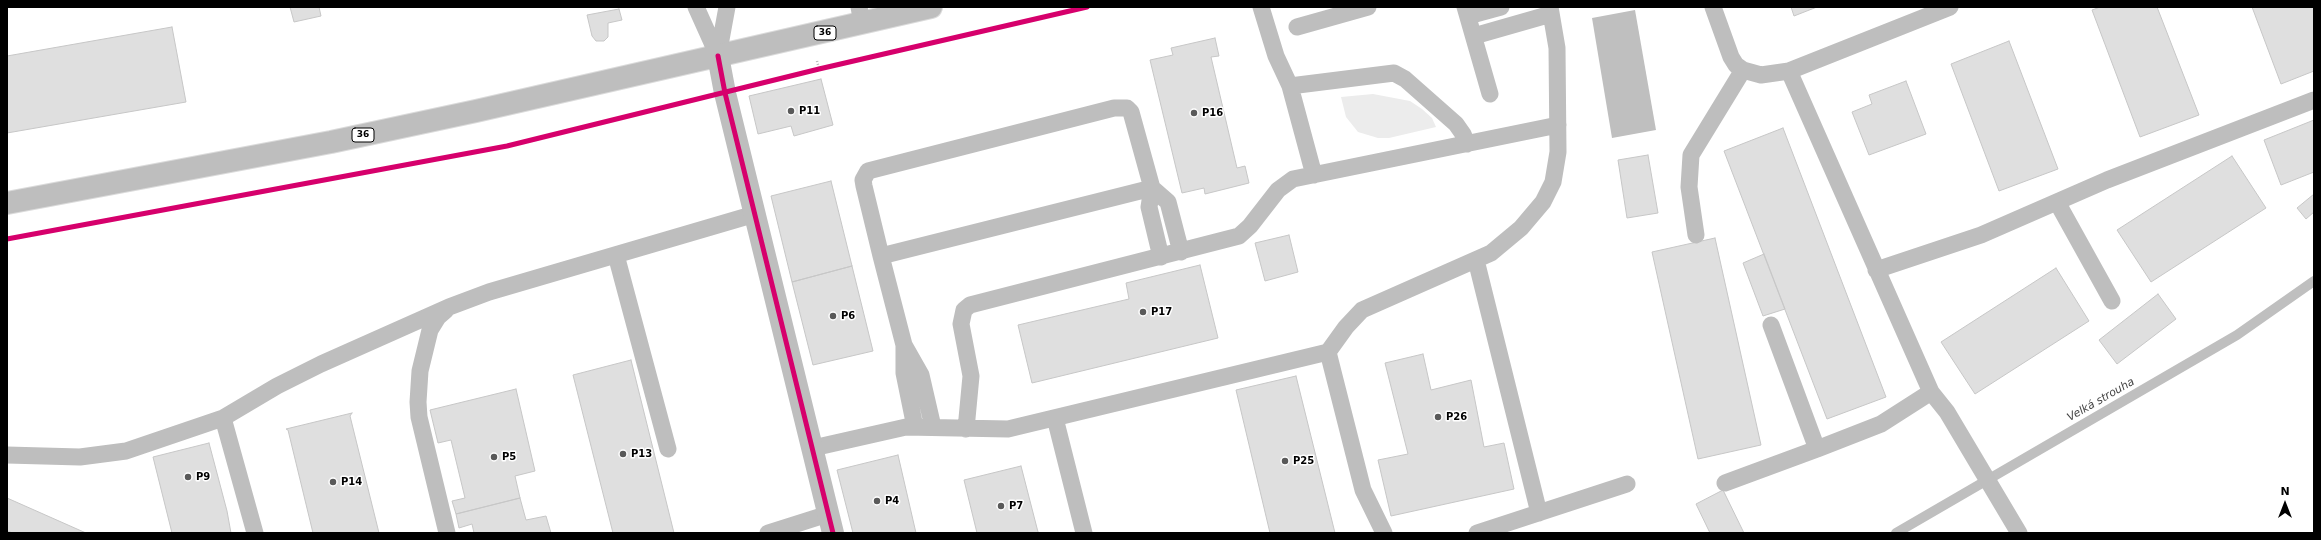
<!DOCTYPE html>
<meta charset="utf-8">
<style>
body{margin:0}
#map{position:relative;width:2321px;height:540px;overflow:hidden;background:#fff;font-family:"DejaVu Sans",sans-serif}
canvas{display:block}
.frame{position:absolute;inset:0;border:8px solid #000;pointer-events:none}
.north{position:absolute;left:2265px;top:484px;width:40px;height:40px;-webkit-text-stroke:3px #fff;paint-order:stroke;rotate:0deg;font-size:11px;font-weight:700;line-height:16px;text-align:center;color:#000}
.north::after{content:'';display:block;margin:auto;width:14px;height:18px;background:#000;clip-path:polygon(50% 0,100% 100%,50% 72%,0 100%)}
</style>
<div id="map">
<canvas width="2321" height="540"></canvas>
<div class="frame"></div>
<div class="north">N</div>
</div>
<script>
const context = document.querySelector('canvas').getContext('2d');
context.lineJoin = 'round';
function paint(path, color) { context.fillStyle = color; context.fill(path, 'evenodd'); }
const poly = rows => new Path2D(rows.map(r => 'M' + r).join(''));
function trace(path, color, width, dash) { context.strokeStyle = color; context.lineWidth = width; context.lineCap = dash ? 'butt' : 'round'; context.setLineDash(dash || []); context.stroke(path); }
function label(font, color, halo, rows, align = 'center') {
  context.font = font + ' "DejaVu Sans",sans-serif'; context.lineWidth = 3; context.setLineDash([]); context.textBaseline = 'middle'; context.strokeStyle = halo; context.fillStyle = color; for (const [text, x, y, turn = 0] of rows) {
    context.save(); context.translate(x, y); context.rotate((+turn || 0) * Math.PI / 180); context.textAlign = isNaN(turn) ? turn : align; if (halo) context.strokeText(text, 0, 0); context.fillText(text, 0, 0); context.restore();
  }
}
paint(poly([
 [1373,94,1410,101,1422,109,1432,118,1436,127,1389,138,1378,138,1358,132,1346,117,1341,97]
]), '#ececec');
paint(poly([
 [1635,10,1656,130,1612,138,1592,18]
]), '#bfbfbf');
trace(poly([
 [1896,533,2237,335,2314,281]
]), '#bfbfbf', 10);
const building = poly([
 [290,7,319,7,321,16,294,22,290,7],
 [1791,7,1817,7,1794,16,1791,7],
 [2100,7,2157,7,2199,115,2140,137,2092,10,2100,7],
 [2252,7,2314,7,2314,71,2281,84,2252,7],
 [619,9,622,20,608,23,608,37,604,41,596,41,592,36,587,15,619,9],
 [172,27,186,102,7,133,7,56,172,27],
 [1215,38,1219,56,1211,57,1237,168,1245,166,1249,183,1205,194,1204,188,1182,193,1150,60,1173,55,1171,48,1215,38],
 [2009,41,2058,169,1999,191,1951,64,2009,41],
 [821,79,833,125,794,136,791,126,758,134,749,96,821,79],
 [1906,81,1926,134,1869,155,1852,112,1872,104,1869,95,1906,81],
 [2314,120,2314,172,2281,185,2264,140,2314,120],
 [1783,128,1886,397,1827,419,1724,151,1783,128],
 [1648,155,1658,213,1627,218,1618,160,1648,155],
 [2232,156,2266,208,2151,282,2117,230,2232,156],
 [831,181,852,266,792,282,771,196,831,181],
 [2314,194,2314,212,2306,219,2297,208,2314,194],
 [1289,235,1298,272,1265,281,1255,243,1289,235],
 [1715,238,1761,445,1698,459,1652,252,1715,238],
 [1764,254,1785,309,1763,316,1743,263,1764,254],
 [1200,265,1218,338,1032,383,1018,325,1129,299,1126,283,1200,265],
 [852,266,873,351,813,365,792,282,852,266],
 [2056,268,2089,321,1975,394,1941,342,2056,268],
 [2158,294,2176,319,2117,364,2099,340,2158,294],
 [1423,354,1431,390,1471,380,1484,447,1504,443,1514,489,1391,516,1378,460,1408,454,1385,363,1423,354],
 [631,360,674,533,613,533,573,375,631,360],
 [1296,376,1335,533,1270,533,1236,390,1296,376],
 [516,389,535,471,515,476,520,498,456,514,452,501,465,498,451,440,438,443,430,410,516,389],
 [352,413,350,416,379,533,313,533,288,430,286,429,352,413],
 [209,443,227,511,231,533,172,533,153,457,209,443],
 [898,455,916,533,853,533,837,470,898,455],
 [1021,466,1038,532,1040,533,977,533,964,480,1021,466],
 [1723,490,1744,533,1710,533,1696,504,1723,490],
 [7,498,86,533,13,533,7,531,7,498],
 [520,498,526,520,546,516,551,533,474,533,472,524,459,528,456,514,520,498]
]);
paint(building, '#dfdfdf');
trace(building, '#c7c7c7', 1);
const primary = poly([
 [7,203,331,142,476,111,931,7]
]);
trace(primary, '#dbdbdb', 24);
trace(poly([
 [817,61,819,69]
]), '#b9b9b9', 2.5, [1, 2]);
trace(poly([
 [696,7,718,56],
 [859,7,862,23],
 [1261,7,1276,56,1290,86],
 [1465,7,1490,94],
 [1713,7,1731,57,1736,65,1743,70,1761,75,1789,71,1950,7],
 [1468,16,1501,7],
 [1297,27,1368,7],
 [1474,36,1551,14],
 [718,56,727,7],
 [1314,175,1290,86,1394,73,1405,79,1456,124,1463,134,1467,144],
 [2057,202,2112,301],
 [1696,235,1689,187,1691,155,1743,70],
 [616,255,668,449],
 [881,256,1152,188,1131,112,1127,108,1114,108,868,171,863,180,864,186,881,256,904,345],
 [1161,257,1149,207,1152,188,1168,202,1181,252],
 [1476,260,1539,513],
 [1876,270,1981,235,2107,180,2314,100],
 [446,310,438,317,430,330,420,371,418,402,419,417,447,533],
 [1771,325,1817,449,1881,424,1931,392,1789,71],
 [1328,352,1363,490,1384,533],
 [1931,392,1947,412,2019,533],
 [1055,418,1084,533],
 [915,427,904,373,904,345,921,375,933,427],
 [966,429,971,376,961,324,964,310,970,305,1239,236,1250,226,1278,190,1293,179,1558,125],
 [813,448,906,427,1008,429,1328,352,1346,327,1362,310,1491,253,1521,228,1543,202,1553,182,1558,152,1557,48,1550,7],
 [7,455,80,457,126,451,223,418],
 [1725,483,1817,449],
 [255,533,223,418,277,386,321,364,449,307,489,292,755,214],
 [768,533,828,514],
 [1477,533,1627,484]
]), '#bebebe', 17);
trace(poly([
 [718,56,725,93,833,533]
]), '#bebebe', 22);
trace(primary, '#bebebe', 22);
trace(poly([
 [718,56,725,93,833,533],
 [7,239,507,146,819,69,1087,7]
]), '#d6006c', 5);
for (const [x, y, r, color] of [
 [791,111,4,"#595959"],
 [1194,113,4,"#595959"],
 [1143,312,4,"#595959"],
 [833,316,4,"#595959"],
 [1438,417,4,"#595959"],
 [623,454,4,"#595959"],
 [494,457,4,"#595959"],
 [1285,461,4,"#595959"],
 [188,477,4,"#595959"],
 [333,482,4,"#595959"],
 [877,501,4,"#595959"],
 [1001,506,4,"#595959"]
]) { const dot = new Path2D(); dot.arc(x, y, r, 0, 2 * Math.PI); context.fillStyle = color; context.fill(dot); trace(dot, '#fff', 1.5); }
for (const [x, y, w] of [
 [825,33,22],
 [363,135,22]
]) { const box = new Path2D(); box.roundRect(x - w / 2, y - 7, w, 14, 3); context.fillStyle = '#fff'; context.fill(box); trace(box, '#000', 1); }
label('bold 9px', '#000', null, [
 ["36",825,33],
 ["36",363,135]
]);
label('bold 10px', '#000', '#fff', [
 ["P11",799,111],
 ["P16",1202,113],
 ["P17",1151,312],
 ["P6",841,316],
 ["P26",1446,417],
 ["P13",631,454],
 ["P5",502,457],
 ["P25",1293,461],
 ["P9",196,477],
 ["P14",341,482],
 ["P4",885,501],
 ["P7",1009,506]
], 'left');
label('italic 11px', '#444', '#fff', [
 ["Velká strouha",2101,400,-30]
]);
</script>
